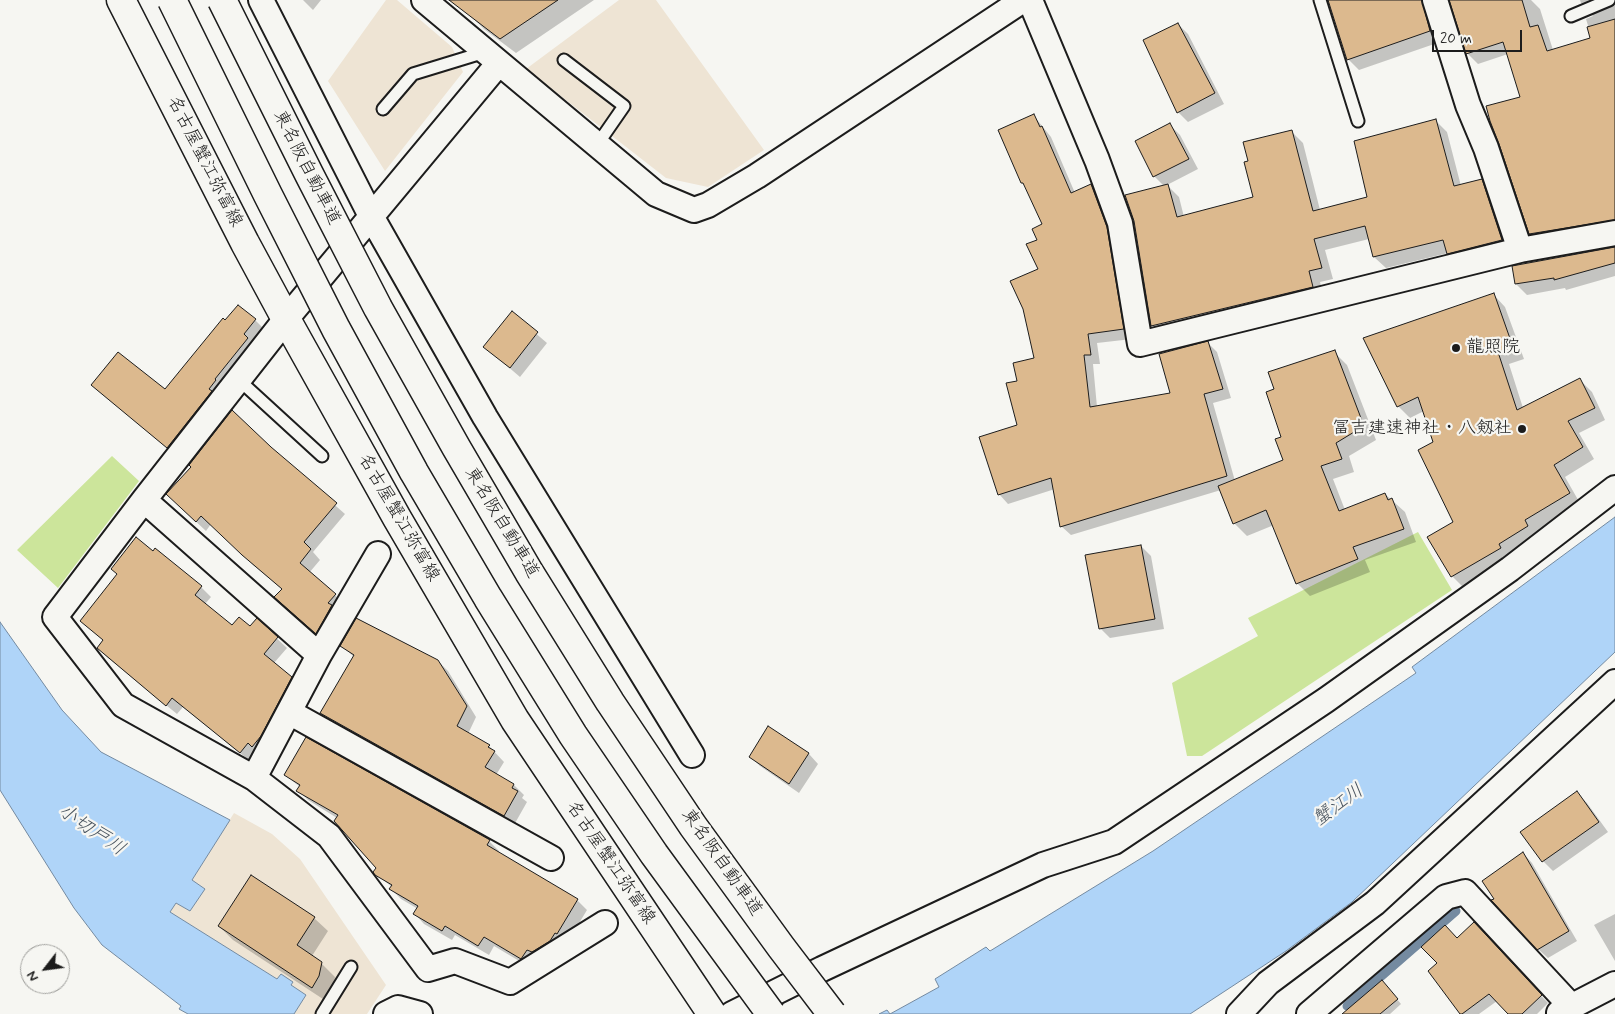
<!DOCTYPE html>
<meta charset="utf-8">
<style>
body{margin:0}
#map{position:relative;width:1615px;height:1014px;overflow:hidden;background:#f6f6f2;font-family:Mynerve,sans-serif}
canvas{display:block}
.north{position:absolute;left:20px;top:944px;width:50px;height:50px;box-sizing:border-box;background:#f6f6f2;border:1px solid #9f9f9c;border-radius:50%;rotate:240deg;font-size:14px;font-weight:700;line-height:20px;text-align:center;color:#1c1c1c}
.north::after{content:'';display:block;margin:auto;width:18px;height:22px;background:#1c1c1c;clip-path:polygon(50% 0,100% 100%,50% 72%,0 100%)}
.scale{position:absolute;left:1432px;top:30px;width:90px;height:22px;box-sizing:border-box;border:2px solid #1c1c1c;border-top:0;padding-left:6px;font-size:15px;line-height:18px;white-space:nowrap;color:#1c1c1c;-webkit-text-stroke:4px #f6f6f2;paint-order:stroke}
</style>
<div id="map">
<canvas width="1615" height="1014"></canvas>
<div class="north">N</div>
<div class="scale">20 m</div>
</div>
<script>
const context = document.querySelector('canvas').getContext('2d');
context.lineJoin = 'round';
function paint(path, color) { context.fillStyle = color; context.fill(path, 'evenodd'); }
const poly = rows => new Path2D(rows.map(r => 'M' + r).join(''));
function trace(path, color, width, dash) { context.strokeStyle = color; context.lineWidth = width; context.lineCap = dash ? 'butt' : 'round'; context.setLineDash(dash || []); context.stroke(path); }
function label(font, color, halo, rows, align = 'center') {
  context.font = font + ' Mynerve,"Klee One",sans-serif'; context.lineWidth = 4.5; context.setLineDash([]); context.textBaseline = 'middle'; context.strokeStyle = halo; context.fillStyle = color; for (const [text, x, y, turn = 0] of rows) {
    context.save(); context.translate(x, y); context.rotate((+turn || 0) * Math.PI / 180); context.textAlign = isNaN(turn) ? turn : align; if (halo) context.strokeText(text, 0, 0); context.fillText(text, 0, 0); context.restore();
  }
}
paint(poly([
 [386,0,397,0,452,47,463,72,385,171,328,81],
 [619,0,656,0,764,150,708,187,666,178,526,69],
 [234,813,272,834,300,859,386,985,367,1014,294,1014,306,995,290,985,293,982,277,979,170,912,176,903,190,911,204,889,192,880]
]), '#eee4d4');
paint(poly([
 [112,456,139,481,58,588,17,550],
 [1418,532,1452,590,1202,756,1187,756,1172,683,1258,636,1248,618]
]), '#cce59b');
const water = poly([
 [1615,517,1615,652,1352,902,1286,951,1190,1014,879,1014,887,1010,890,1014,939,987,935,979,986,947,990,951,1153,851,1416,673,1412,667,1615,517],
 [0,622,62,710,101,752,230,820,192,880,205,889,190,911,176,903,170,912,277,979,281,974,293,982,291,985,306,995,294,1014,188,1014,179,1009,181,1006,102,945,74,908,0,790,0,622]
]);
paint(water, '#afd4f8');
trace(water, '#748aa0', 1);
paint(poly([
 [303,0,321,0,313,10],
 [462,0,594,0,516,53,484,29,469,14],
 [1328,0,1438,0,1440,42,1359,70,1348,59],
 [1451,0,1531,0,1540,9,1553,50,1592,39,1586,19,1593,16,1581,3,1580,0,1615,0,1615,231,1541,245,1530,234,1521,98,1508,54,1478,64,1467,53],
 [1178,24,1188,34,1224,104,1188,122,1178,112],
 [1034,116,1051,137,1075,193,1091,186,1100,195,1116,237,1132,339,1097,343,1100,364,1093,364,1097,407,1172,394,1208,343,1217,352,1231,398,1213,403,1235,481,1284,461,1276,390,1334,352,1347,365,1376,440,1349,456,1354,472,1333,479,1345,510,1385,494,1405,512,1416,542,1365,560,1370,572,1310,596,1297,583,1274,525,1247,536,1234,523,1221,490,1071,535,1061,526,1055,489,1008,504,999,494,1018,426,1018,382,1035,359,1040,269,1038,240,1044,225,1026,187,1022,183],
 [1435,120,1447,132,1461,186,1481,180,1493,192,1513,252,1459,265,1448,253,1386,268,1374,257,1369,239,1325,250,1333,279,1320,282,1324,298,1165,338,1153,326,1135,220,1164,186,1154,176,1170,125,1180,135,1198,169,1167,185,1179,197,1184,217,1255,198,1291,131,1303,143,1320,210,1368,197],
 [1615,248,1615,276,1566,290,1565,288,1527,295,1516,284,1513,267],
 [1494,295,1505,307,1524,359,1509,364,1523,408,1580,380,1592,392,1605,420,1579,433,1594,459,1565,477,1581,505,1536,532,1539,538,1464,588,1452,576,1454,522,1435,443,1424,411,1410,418,1398,406],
 [512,313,547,343,520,377,485,347],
 [255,320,263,328,251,343,255,347,176,455,101,393,165,391],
 [270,448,345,514,313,552,320,560,309,573,345,604,326,642,286,607,282,589,253,565,211,524,206,531,177,504],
 [1141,546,1151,556,1164,629,1110,638,1100,628],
 [156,550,201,587,211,597,205,604,233,627,251,628,257,620,287,648,274,663,301,687,250,761,183,707,177,714,108,658,98,648,104,641,81,621],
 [342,646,438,661,448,671,476,717,468,734,489,746,504,762,496,775,514,785,524,795,522,798,527,802,514,825,331,723,321,713,354,657],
 [769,728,809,754,818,764,799,793,760,766,750,756],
 [285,775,489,841,499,851,498,853,577,900,587,910,567,943,531,968,494,946,489,955,455,935,452,940,424,924,415,914,418,909,401,899,391,889,392,887,376,874,377,868,337,818,308,800,298,790,300,787],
 [1577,793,1587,803,1608,832,1553,871,1543,861,1522,832],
 [1523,853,1532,863,1577,941,1548,958,1538,949],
 [1615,914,1615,961,1594,925],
 [314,918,328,931,312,956,321,963,335,977,333,990,326,1001,233,940,219,926],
 [1457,939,1518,972,1548,1003,1537,1014,1510,1014,1497,1001,1479,1014,1461,1014,1438,963],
 [1387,987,1401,1004,1390,1014,1369,1014]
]), '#0003');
trace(poly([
 [1347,1006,1456,911]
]), '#748aa0', 9);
const building = poly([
 [449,0,558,0,500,39,449,0],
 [1328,0,1422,0,1430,31,1347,60,1328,0],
 [1449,0,1522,0,1530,27,1538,25,1547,51,1590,38,1587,27,1615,19,1615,220,1529,234,1499,144,1490,121,1486,106,1520,97,1503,42,1466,54,1449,0],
 [1178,23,1215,93,1177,113,1143,40,1178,23],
 [1034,114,1040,127,1042,126,1071,193,1091,184,1107,227,1124,329,1088,334,1091,355,1084,355,1090,407,1170,393,1159,354,1208,341,1223,389,1204,394,1227,476,1060,527,1051,478,998,495,979,437,1017,425,1006,383,1017,381,1013,363,1034,358,1023,309,1010,281,1038,269,1026,244,1037,240,1032,229,1042,224,1023,183,1021,183,998,130,1034,114],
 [1436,119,1454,186,1482,179,1502,240,1447,254,1443,240,1373,257,1365,226,1314,239,1322,268,1309,271,1313,287,1151,326,1134,221,1125,195,1168,184,1177,217,1253,197,1244,162,1248,161,1243,142,1292,130,1313,211,1367,197,1354,141,1436,119],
 [1170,123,1189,159,1153,177,1135,141,1170,123],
 [1615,247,1615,263,1554,280,1554,278,1515,284,1512,266,1615,247],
 [1494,293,1513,347,1498,352,1517,410,1580,378,1595,408,1568,421,1583,447,1554,465,1570,493,1525,520,1528,526,1499,544,1501,548,1451,577,1427,537,1453,522,1418,450,1433,442,1418,397,1397,407,1363,338,1494,293],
 [238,305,256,319,244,334,248,338,215,379,216,380,209,389,212,391,167,448,91,385,118,352,165,389,223,318,225,320,238,305],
 [512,311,538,332,510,368,483,347,512,311],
 [1335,350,1364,426,1336,443,1342,459,1321,466,1339,511,1385,493,1388,500,1392,498,1404,529,1353,547,1358,559,1296,584,1266,510,1233,524,1218,486,1283,460,1275,439,1281,437,1266,392,1274,389,1268,372,1335,350],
 [232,410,271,447,337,503,304,542,311,549,300,563,336,594,328,603,332,605,316,634,274,597,282,589,242,555,201,516,196,522,166,494,191,467,189,465,232,410],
 [136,537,153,551,155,548,202,586,195,595,232,625,239,617,250,626,257,618,278,637,264,654,292,677,261,736,252,747,248,743,240,753,172,698,166,706,97,648,103,640,80,621,117,574,111,569,136,537],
 [1141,545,1155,619,1099,629,1085,555,1141,545],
 [356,618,438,660,467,706,457,726,490,745,488,747,495,751,485,767,514,784,512,788,518,791,504,816,320,713,354,655,340,646,356,618],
 [768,726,809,753,789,784,749,757,768,726],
 [306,737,490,840,487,845,578,899,557,934,555,933,550,941,532,952,527,950,521,959,484,937,478,946,445,926,442,931,413,914,418,906,389,889,392,885,375,875,373,872,376,868,334,821,338,815,296,791,300,785,284,775,306,737],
 [1577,791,1599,822,1542,862,1520,832,1577,791],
 [1523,852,1569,931,1537,950,1491,900,1494,899,1482,881,1523,852],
 [251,875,315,917,297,945,322,962,319,976,312,988,218,926,251,875],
 [1474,922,1542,995,1522,1014,1508,1014,1489,994,1462,1014,1460,1014,1428,971,1437,963,1421,947,1445,925,1457,938,1474,922],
 [1382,980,1398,999,1380,1014,1342,1014,1382,980]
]);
paint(building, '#dcb98e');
trace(building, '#1c1c1c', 1);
const service = poly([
 [1320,0,1358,121],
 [1571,16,1609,0],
 [564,60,624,106,597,145],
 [383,109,413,74,485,52],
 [239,380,322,456],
 [322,1014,351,967]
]);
const minor = poly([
 [261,0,371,216,485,417,692,755],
 [424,0,656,194,694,210,708,205,757,176,1023,0],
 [1030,0,1097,160,1120,223,1140,344,1520,250,1615,233],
 [1435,0,1468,105,1486,148,1520,250],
 [499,63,286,319,144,500,55,617,123,705,254,778,329,836,428,969,455,961,510,982,605,923],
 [144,500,319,655],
 [289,712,551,858],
 [254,778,319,655,378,554],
 [1559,1013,1615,984],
 [386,1014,398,1008,420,1014],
 [732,1014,822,969,1043,865,1114,842,1326,700,1510,569,1615,488],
 [1239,1014,1268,983,1375,903,1615,682],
 [1309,1014,1446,897,1465,892,1571,1006]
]);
const primary = poly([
 [121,0,245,243,286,319,397,518,515,720,712,1014]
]);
trace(service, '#1c1c1c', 15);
trace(minor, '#1c1c1c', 28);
trace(primary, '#1c1c1c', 31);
trace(service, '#f6f6f2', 11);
trace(minor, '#f6f6f2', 24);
trace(primary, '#f6f6f2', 28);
const motorwayBridge = poly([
 [172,0,268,195,336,329,414,472,488,598,573,735,654,854,771,1014],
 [222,0,309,174,378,308,456,447,529,572,610,702,693,826,781,947,832,1014]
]);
trace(motorwayBridge, '#1c1c1c', 31, []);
trace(motorwayBridge, '#f6f6f2', 28);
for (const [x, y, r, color] of [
 [1456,348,5,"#1c1c1c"],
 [1522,429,5,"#1c1c1c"]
]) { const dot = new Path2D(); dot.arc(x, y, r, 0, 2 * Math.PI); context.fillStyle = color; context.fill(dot); trace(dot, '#f6f6f2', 2); }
label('18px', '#1c1c1c', '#f6f6f2', [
 ["名古屋蟹江弥富線",204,162,63],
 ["東名阪自動車道",306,168,63],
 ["名古屋蟹江弥富線",398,518,60],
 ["東名阪自動車道",501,523,59],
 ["名古屋蟹江弥富線",610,863,56],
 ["東名阪自動車道",721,863,55]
]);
label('18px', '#1c1c1c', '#f6f6f2', [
 ["龍照院",1466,348],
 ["冨吉建速神社・八剱社",1512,429,"right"]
], 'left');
label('italic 19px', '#48535e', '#f6f6f2', [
 ["蟹江川",1339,806,-36],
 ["小切戸川",91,831,34]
]);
</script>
